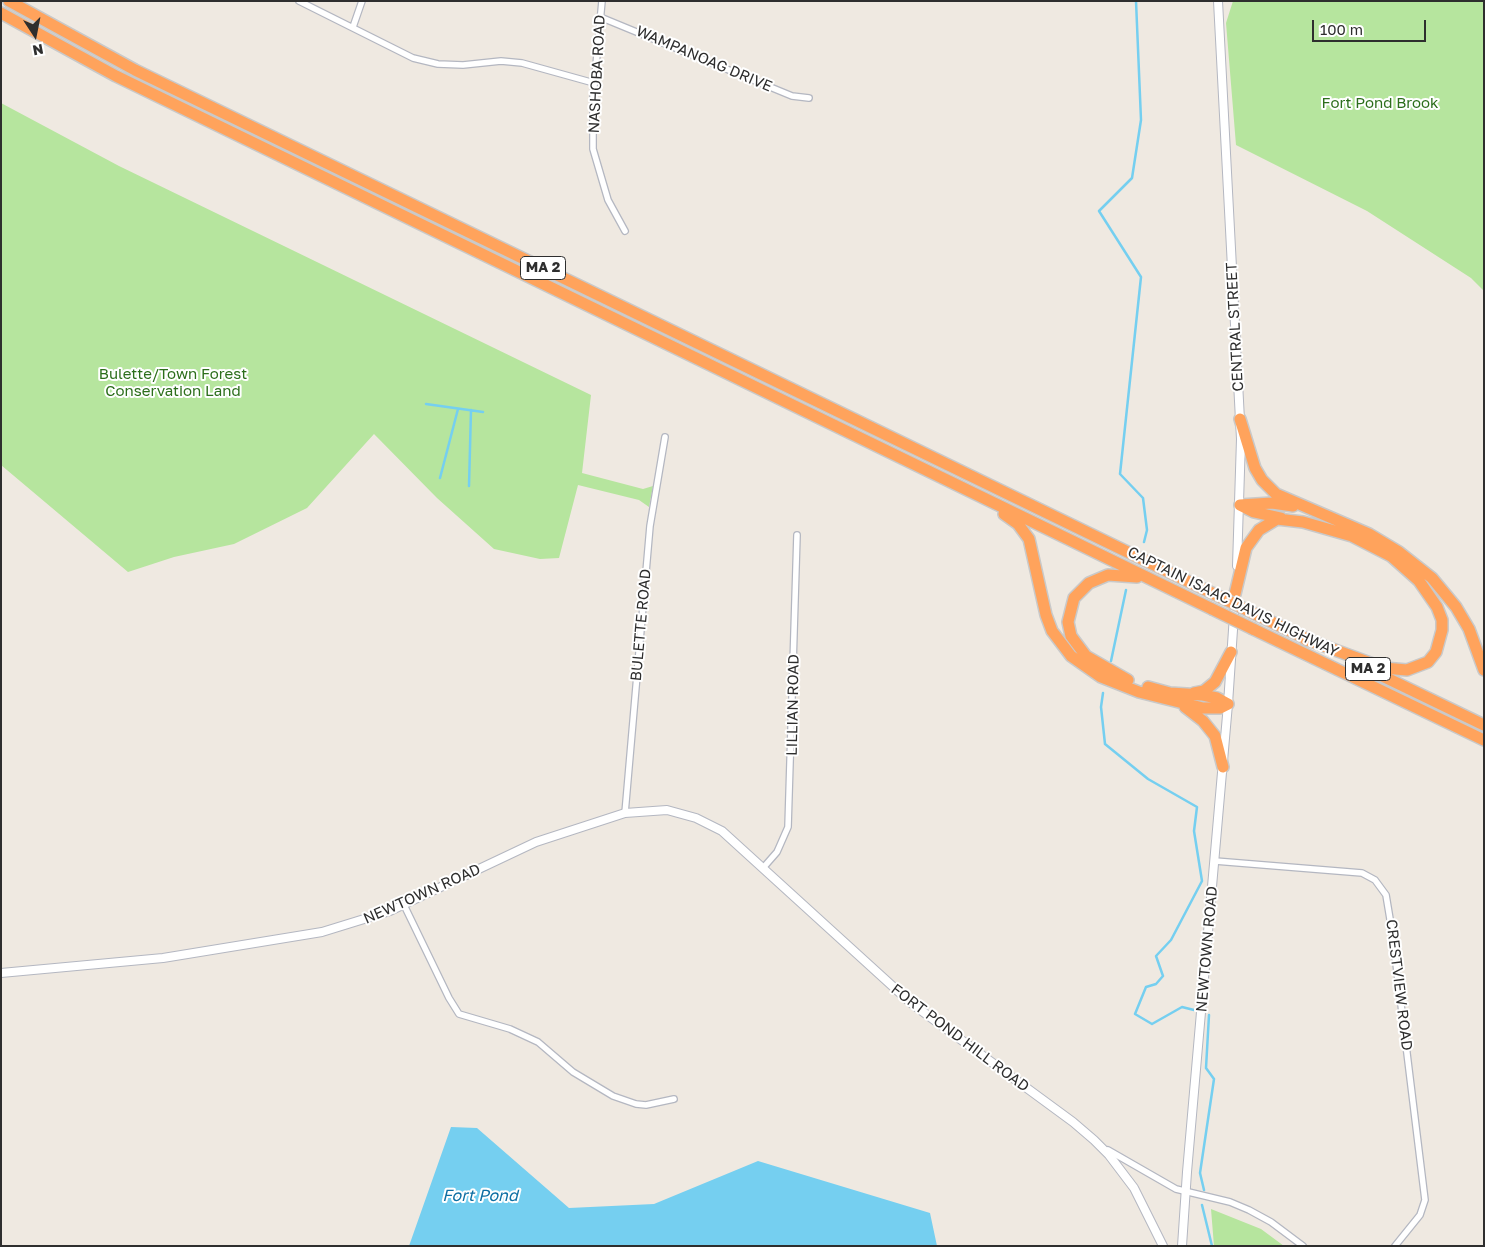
<!DOCTYPE html>
<style>
body{margin:0}
#map{position:relative;width:1485px;height:1247px;overflow:hidden;background:#efe9e1;font-family:"Golos Text",sans-serif}
canvas{display:block}
.frame{position:absolute;inset:0;border:2px solid #2e2e2e;pointer-events:none}
.north{position:absolute;left:10px;top:10px;width:50px;height:50px;-webkit-text-stroke:4px #fff;paint-order:stroke;rotate:169deg;font-size:14px;font-weight:700;line-height:20px;text-align:center;color:#2e2e2e}
.north::after{content:'';display:block;margin:auto;width:18px;height:22px;background:#2e2e2e;clip-path:polygon(50% 0,100% 100%,50% 72%,0 100%)}
.scale{position:absolute;left:1312px;top:20px;width:114px;height:22px;box-sizing:border-box;border:2px solid #2e2e2e;border-top:0;padding-left:6px;font-size:15px;line-height:18px;white-space:nowrap;color:#2e2e2e;-webkit-text-stroke:4px #fff;paint-order:stroke}
</style>
<div id="map">
<canvas width="1485" height="1247"></canvas>
<div class="frame"></div>
<div class="north">N</div>
<div class="scale">100 m</div>
</div>
<script>
const context = document.querySelector('canvas').getContext('2d');
context.lineJoin = 'round';
function paint(path, color) { context.fillStyle = color; context.fill(path, 'evenodd'); }
const poly = rows => new Path2D(rows.map(r => 'M' + r).join(''));
function trace(path, color, width, dash) { context.strokeStyle = color; context.lineWidth = width; context.lineCap = dash ? 'butt' : 'round'; context.setLineDash(dash || []); context.stroke(path); }
function label(font, color, halo, rows, align = 'center') {
  context.font = font + ' "Golos Text",sans-serif'; context.lineWidth = 4; context.setLineDash([]); context.textBaseline = 'middle'; context.strokeStyle = halo; context.fillStyle = color; for (const [text, x, y, turn = 0] of rows) {
    context.save(); context.translate(x, y); context.rotate((+turn || 0) * Math.PI / 180); context.textAlign = isNaN(turn) ? turn : align; if (halo) context.strokeText(text, 0, 0); context.fillText(text, 0, 0); context.restore();
  }
}
paint(poly([
 [1233,1,1484,1,1484,291,1471,278,1367,211,1236,145,1226,23],
 [1,103,119,166,591,395,582,473,643,489,653,486,649,507,639,500,578,485,559,558,540,559,494,549,437,498,374,434,307,508,234,544,174,557,128,572,1,465],
 [1211,1209,1261,1229,1284,1246,1214,1246]
]), '#b6e59e');
paint(poly([
 [451,1127,477,1128,569,1208,654,1204,758,1161,930,1213,937,1246,409,1246]
]), '#75cff0');
trace(poly([
 [1136,1,1141,120,1132,178,1099,211,1141,277,1120,474,1143,498,1147,530,1144,542],
 [426,404,483,412],
 [440,478,458,409],
 [469,486,471,410],
 [1111,661,1126,590],
 [1103,693,1101,707,1105,744,1148,779,1197,807,1194,831,1202,881,1171,940,1156,956,1163,976,1156,984,1146,987,1135,1014,1152,1024,1182,1007,1194,1010],
 [1204,1190,1200,1173,1214,1079,1206,1068,1209,1015],
 [1202,1205,1212,1246]
]), '#75cff0', 2.5);
const minor = poly([
 [299,1,413,58,438,64,463,65,501,61,522,63,594,83],
 [602,1,593,97,593,149,608,200,625,231],
 [600,17,792,96,809,98],
 [353,27,362,1],
 [625,813,650,526,665,437],
 [1215,861,1362,873,1375,880,1386,895,1392,931,1425,1200,1420,1215,1395,1246],
 [763,868,777,852,788,827,797,535],
 [404,905,449,998,459,1014,510,1029,538,1042,573,1072,613,1096,636,1104,646,1105,674,1099],
 [1108,1150,1176,1189,1230,1202,1249,1210,1271,1222,1303,1246]
]);
const tertiary = poly([
 [1218,1,1241,439,1237,566],
 [1,973,163,958,322,932,390,911,536,842,625,813,667,810,696,818,722,831,911,1003,1073,1122,1094,1140,1109,1155,1134,1188,1163,1246],
 [1182,1246,1187,1172,1228,704,1235,600]
]);
const motorway = poly([
 [9,1,135,70,1214,594],
 [1,13,116,76,1212,609],
 [1240,419,1255,468,1262,480,1276,494,1369,534,1399,552,1432,578,1456,607,1469,629,1484,670],
 [1240,505,1272,503,1293,506],
 [1240,505,1254,512,1281,518],
 [1004,514,1018,524,1029,539,1046,615,1052,631,1071,656,1101,677,1139,692,1203,708,1220,708,1228,704],
 [1235,594,1246,548,1259,530,1277,519,1303,522,1352,536,1391,556,1419,581,1437,607,1442,620,1442,630,1436,652,1428,662,1407,670,1384,668,1305,639],
 [1253,613,1311,641],
 [1253,629,1484,740],
 [1370,670,1484,725],
 [1128,680,1086,656,1071,636,1068,622,1074,598,1089,583,1108,575,1137,577],
 [1148,687,1170,693,1203,695,1217,698,1228,704],
 [1194,693,1204,691,1215,682,1231,652],
 [1185,707,1203,721,1215,736,1223,767]
]);
trace(minor, '#b4b7c1', 8);
trace(tertiary, '#b4b7c1', 10);
trace(motorway, '#c9c9c9', 14);
trace(minor, '#fff', 5.5);
trace(tertiary, '#fff', 8);
trace(motorway, '#ffa35c', 11);
const motorwayBridge = poly([
 [1214,594,1253,613],
 [1212,609,1253,629]
]);
trace(motorwayBridge, '#c9c9c9', 14, []);
trace(motorwayBridge, '#ffa35c', 11);
for (const [x, y, w] of [
 [543,268,45],
 [1368,669,45]
]) { const box = new Path2D(); box.roundRect(x - w / 2, y - 11.5, w, 23, 4); context.fillStyle = '#fff'; context.fill(box); trace(box, '#2e2e2e', 1); }
label('bold 14px', '#2e2e2e', null, [
 ["MA 2",543,268],
 ["MA 2",1368,669]
]);
label('15px', '#2e2e2e', '#fff', [
 ["WAMPANOAG DRIVE",704,59,23],
 ["NASHOBA ROAD",597,74,-87],
 ["CENTRAL STREET",1235,327,-93],
 ["CAPTAIN ISAAC DAVIS HIGHWAY",1233,602,26],
 ["BULETTE ROAD",641,625,-85],
 ["LILLIAN ROAD",793,705,-89],
 ["NEWTOWN ROAD",422,894,-24],
 ["NEWTOWN ROAD",1207,949,-85],
 ["CRESTVIEW ROAD",1399,985,83],
 ["FORT POND HILL ROAD",960,1038,37]
]);
label('15px', '#2c6e1b', '#fff', [
 ["Fort Pond Brook",1380,103],
 ["Bulette/Town Forest",173,374],
 ["Conservation Land",173,391]
]);
label('italic 16px', '#0d6fa3', '#fff', [
 ["Fort Pond",480,1196]
]);
</script>
